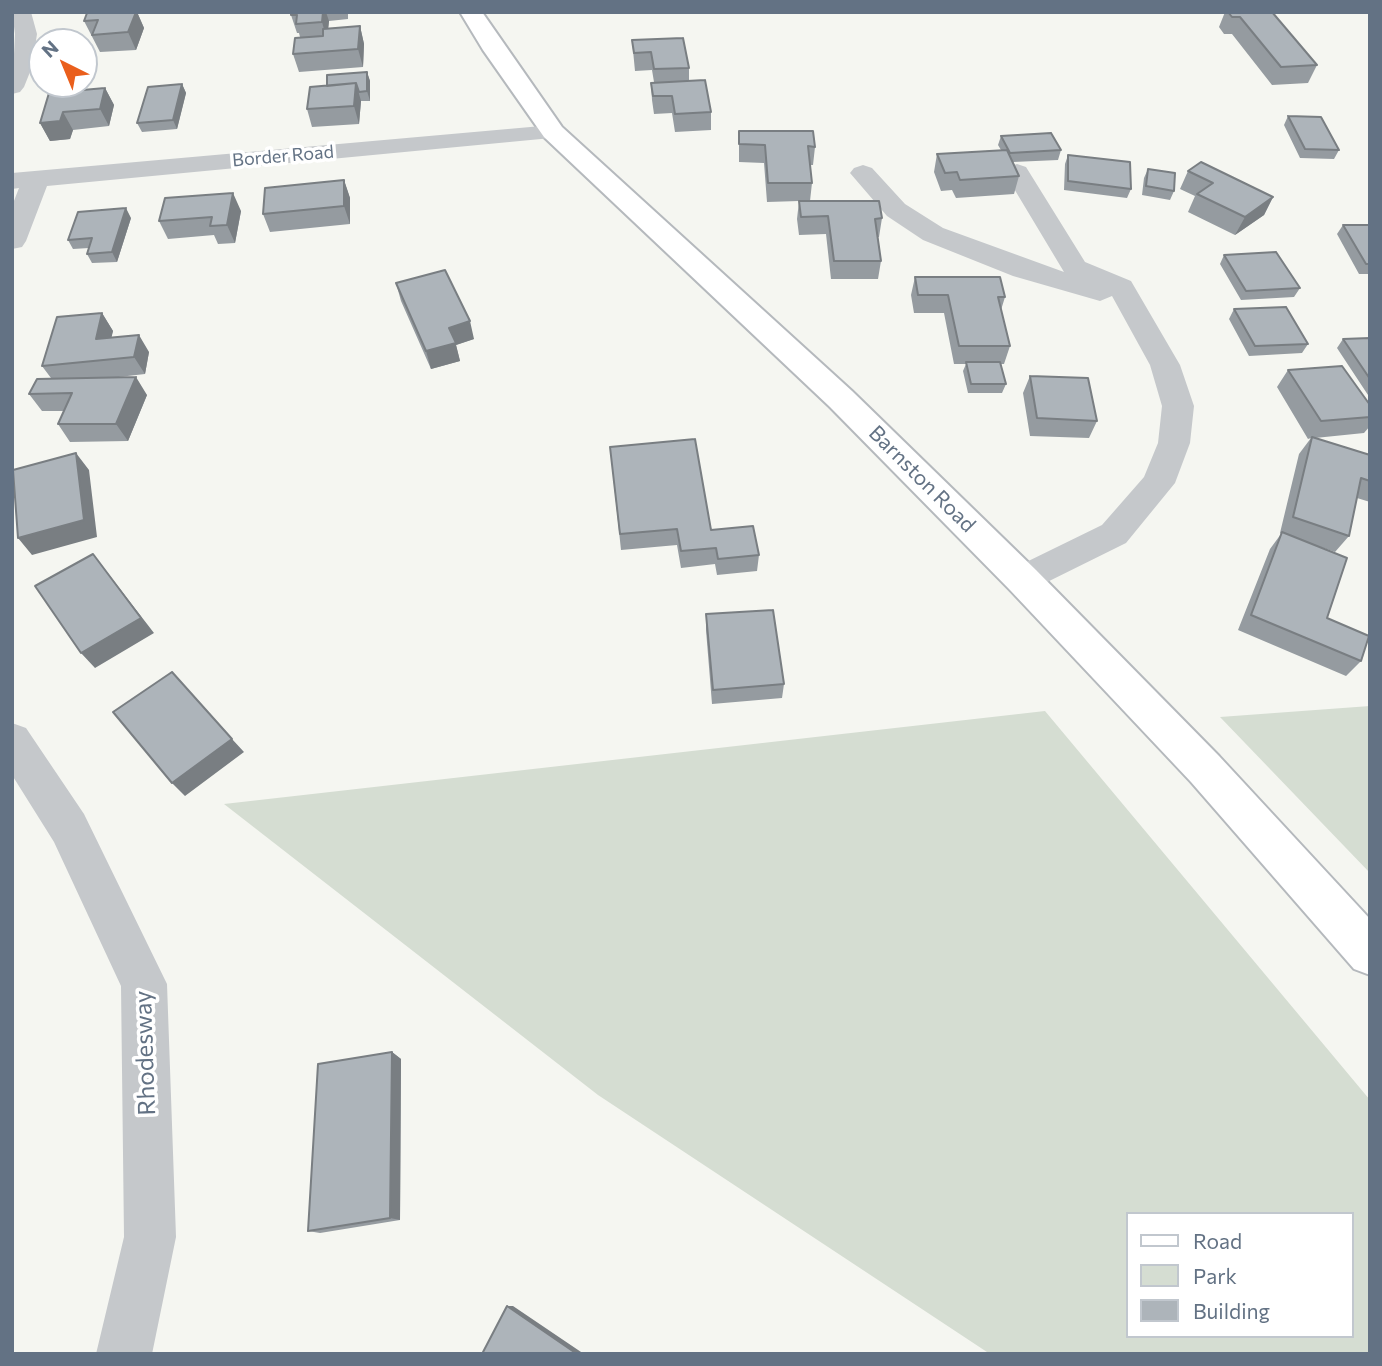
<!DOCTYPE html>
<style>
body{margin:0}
#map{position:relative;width:1382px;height:1366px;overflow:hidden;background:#f5f6f1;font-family:Commissioner,sans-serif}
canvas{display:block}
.frame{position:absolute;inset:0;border:14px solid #637284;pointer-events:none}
.legend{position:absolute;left:1126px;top:1212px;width:228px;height:126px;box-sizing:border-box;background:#fff;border:2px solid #c1c7ce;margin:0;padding:9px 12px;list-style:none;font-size:21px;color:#637284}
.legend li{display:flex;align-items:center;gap:14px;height:35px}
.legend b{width:35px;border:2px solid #c1c7ce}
.north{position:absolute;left:28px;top:28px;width:70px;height:70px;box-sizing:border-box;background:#fff;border:2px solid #c1c7ce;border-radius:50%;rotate:317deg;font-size:19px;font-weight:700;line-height:28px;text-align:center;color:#637284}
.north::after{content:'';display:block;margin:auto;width:24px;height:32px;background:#ea5f1c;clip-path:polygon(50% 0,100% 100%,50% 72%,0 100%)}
</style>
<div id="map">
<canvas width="1382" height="1366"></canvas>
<div class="frame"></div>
<ul class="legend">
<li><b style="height:9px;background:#fff"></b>Road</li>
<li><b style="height:19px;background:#d5ddd2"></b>Park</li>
<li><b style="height:19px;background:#adb4ba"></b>Building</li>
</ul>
<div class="north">N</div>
</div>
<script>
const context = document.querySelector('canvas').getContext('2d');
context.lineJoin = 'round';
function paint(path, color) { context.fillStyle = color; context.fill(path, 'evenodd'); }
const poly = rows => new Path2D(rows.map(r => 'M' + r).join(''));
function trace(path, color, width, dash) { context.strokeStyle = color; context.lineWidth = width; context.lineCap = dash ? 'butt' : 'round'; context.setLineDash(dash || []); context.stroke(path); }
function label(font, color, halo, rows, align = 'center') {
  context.font = font + ' Commissioner,sans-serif'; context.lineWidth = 7; context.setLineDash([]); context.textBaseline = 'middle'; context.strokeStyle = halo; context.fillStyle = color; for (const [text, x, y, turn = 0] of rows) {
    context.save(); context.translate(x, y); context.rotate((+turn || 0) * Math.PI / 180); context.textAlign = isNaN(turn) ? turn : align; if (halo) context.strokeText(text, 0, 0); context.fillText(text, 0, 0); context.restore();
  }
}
paint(poly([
 [1370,706,1370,873,1220,717],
 [1045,711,1370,1100,1370,1354,990,1354,598,1095,224,804],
 [1128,1214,1352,1214,1352,1336,1128,1336]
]), '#d5ddd2');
const major = poly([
 [460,12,482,12,562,127,852,391,1036,570,1219,756,1370,919,1370,975,1354,969,1191,782,1010,590,830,407,544,137,483,50,460,12]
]);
trace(major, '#b5b9bd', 4);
paint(poly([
 [12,12,31,12,37,34,32,67,24,87,20,92,12,94,15,34,12,12],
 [553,125,562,127,565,132,562,137,47,186,26,241,22,247,12,249,12,206,19,188,12,189,12,173,553,125],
 [1017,164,1026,167,1085,262,1131,281,1180,365,1194,406,1190,443,1175,483,1126,543,1023,594,1010,590,1005,580,1010,570,1102,525,1144,477,1158,443,1162,406,1150,365,1112,296,1100,301,1013,276,923,240,887,216,850,173,854,168,863,165,872,168,905,204,943,228,1064,272,1004,172,1008,167,1017,164],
 [12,723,26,728,84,814,167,984,176,1237,152,1354,96,1354,124,1237,121,986,54,842,12,775,12,723]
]), '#c5c8cb');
paint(major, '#fff');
paint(poly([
 [91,12,137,12,144,28,136,50,100,52,84,21],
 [291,12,348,12,348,19,329,21,328,29,360,26,364,44,363,67,299,72,293,54,300,37,299,33,297,33,291,15],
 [1225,12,1272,12,1317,65,1308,83,1272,85,1232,34,1224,34,1219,27],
 [632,40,689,68,689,81,711,112,711,130,675,132,672,113,654,114,652,100,651,83,654,82,652,70,635,71],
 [367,72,370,81,370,101,361,101,359,124,312,127,307,109,327,86],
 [182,84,186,93,177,129,142,132,137,123],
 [105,88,114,105,109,126,73,130,70,139,50,141,40,123],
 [1288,116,1339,150,1334,159,1300,158,1284,125],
 [739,131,815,147,813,165,810,165,812,183,810,201,882,218,879,237,878,237,881,261,878,279,831,279,826,234,799,235,797,219,799,201,767,202,764,163,739,162],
 [1001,136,1061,150,1058,160,1013,162,1019,176,1014,194,956,198,952,190,941,191,934,172,937,154,1001,150,998,145],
 [1068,155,1131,189,1127,198,1064,190,1065,164],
 [1148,169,1174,191,1170,200,1142,195,1144,178],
 [1188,171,1273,197,1264,215,1235,235,1188,212,1195,196,1180,189],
 [344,180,350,198,350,224,270,232,263,214],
 [241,211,235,243,218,244,214,235,168,239,159,221],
 [131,218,117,262,92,263,87,254,89,248,73,249,68,240],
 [1343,225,1370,225,1370,274,1359,274,1337,234],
 [1224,255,1300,288,1294,297,1241,300,1220,264],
 [915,277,1005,297,1001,310,1010,346,1004,364,1001,364,1006,384,1002,393,968,393,963,371,966,364,954,364,944,313,914,313,911,295],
 [396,283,474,339,456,345,460,361,431,369,401,301],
 [1234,309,1308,344,1302,353,1249,356,1229,319],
 [102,313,113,331,111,337,149,352,145,374,110,378,147,395,128,441,70,442,58,424,64,411,42,411,29,394,51,378,42,366],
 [1370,338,1370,395,1368,395,1337,348,1343,339],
 [1288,370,1370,405,1370,426,1364,433,1315,438,1370,455,1370,502,1357,498,1349,536,1335,552,1312,544,1327,618,1361,661,1346,676,1238,630,1270,549,1281,534,1280,533,1299,454,1311,438,1308,439,1277,387],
 [1030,376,1097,421,1089,438,1030,436,1023,393],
 [610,447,711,530,759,555,757,571,717,575,715,564,681,568,677,545,621,550],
 [706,614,784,684,782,698,712,704,706,630],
 [392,1052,401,1059,400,1220,320,1233,308,1231]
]), '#959ba0');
paint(poly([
 [136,12,137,12,144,28,136,50,128,32],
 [323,12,326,12,329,21,327,40,322,22],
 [360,26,364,44,363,67,358,49],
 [367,72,370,81,370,101,367,91],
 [356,83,361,101,359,124,354,106],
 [182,84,186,93,177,129,173,120],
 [105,88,114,105,109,126,100,109],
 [63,112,73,130,70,139,50,141,40,123],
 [344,180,350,198,350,224,344,206],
 [233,193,241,211,235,243,227,225],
 [1273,197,1264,215,1235,235,1245,217],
 [126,208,131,218,117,262,112,252],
 [102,313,113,331,107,357,96,339],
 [470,321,474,339,456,345,460,361,431,369,426,351,449,328],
 [139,335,149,352,145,374,134,357],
 [136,377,147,395,128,441,116,424],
 [76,453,89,470,97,537,32,555,18,538],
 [93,554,154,633,95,668,81,653],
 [232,739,244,752,185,796,172,783],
 [392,1052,401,1059,400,1220,390,1218],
 [507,1306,513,1306,584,1354,577,1354]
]), '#797e82');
const building = poly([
 [103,12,136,12,128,32,92,35,98,20,84,21,87,13,103,12],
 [291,12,323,12,322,22,296,24,297,15,291,15,291,12],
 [1228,12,1272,12,1317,65,1281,67,1240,17,1232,17,1228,12],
 [360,26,358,49,293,54,295,38,323,36,323,29,360,26],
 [683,38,689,68,654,69,651,52,634,53,632,40,683,38],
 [367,72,367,91,359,92,356,83,327,86,327,75,367,72],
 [705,80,711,112,675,114,672,96,653,96,651,83,705,80],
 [356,83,354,106,307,109,310,87,356,83],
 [182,84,173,120,137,123,148,87,182,84],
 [105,88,100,109,63,112,60,121,40,123,49,93,105,88],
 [1288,116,1321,117,1339,150,1305,149,1288,116],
 [739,131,813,131,815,147,808,146,812,183,768,183,765,145,739,144,739,131],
 [1051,133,1061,150,1010,153,1001,136,1051,133],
 [1007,150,1019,176,960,180,957,172,945,173,937,154,1007,150],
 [1068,155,1130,162,1131,189,1068,181,1068,155],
 [1201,162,1273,197,1245,217,1197,194,1213,183,1188,171,1201,162],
 [1148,169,1175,173,1174,191,1146,186,1148,169],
 [344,180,344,206,263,214,265,188,344,180],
 [233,193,227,225,210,226,212,217,159,221,165,198,233,193],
 [799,201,879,201,882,218,875,219,881,261,834,261,828,216,801,217,799,201],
 [126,208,112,252,87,254,92,238,68,240,78,212,126,208],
 [1343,225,1370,225,1370,264,1366,264,1343,225],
 [1276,252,1300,288,1246,291,1224,255,1276,252],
 [445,270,470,321,449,328,456,343,426,351,396,283,445,270],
 [915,277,1000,277,1005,297,998,297,1010,346,959,346,948,295,918,295,915,277],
 [1286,307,1308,344,1255,346,1234,309,1286,307],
 [102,313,96,339,139,335,134,357,42,366,57,317,102,313],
 [1370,338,1370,379,1343,339,1370,338],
 [966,362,1000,362,1006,384,971,384,966,362],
 [1342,366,1370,405,1370,417,1321,421,1288,370,1342,366],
 [1030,376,1088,378,1097,421,1037,418,1030,376],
 [136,377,116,424,58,424,72,393,29,394,37,379,136,377],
 [1312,437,1370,455,1370,481,1361,478,1349,536,1293,517,1312,437],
 [695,439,711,530,753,526,759,555,718,559,716,548,681,551,677,529,620,534,610,447,695,439],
 [76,453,84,520,18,538,13,470,76,453],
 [1282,532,1347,558,1327,618,1369,636,1361,661,1251,615,1282,532],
 [93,554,141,618,81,653,35,586,93,554],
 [773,610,784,684,713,690,706,614,773,610],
 [172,672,232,739,172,783,113,712,172,672],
 [392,1052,390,1218,308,1231,318,1064,392,1052],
 [507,1306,577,1354,482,1354,507,1306]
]);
paint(building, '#adb4ba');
trace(building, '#797e82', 2);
label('18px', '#637284', '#fff', [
 ["Border Road",283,156,-5]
]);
label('21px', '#637284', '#fff', [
 ["Barnston Road",922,479,45]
]);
label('24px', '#637284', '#fff', [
 ["Rhodesway",145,1053,-92]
]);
</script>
